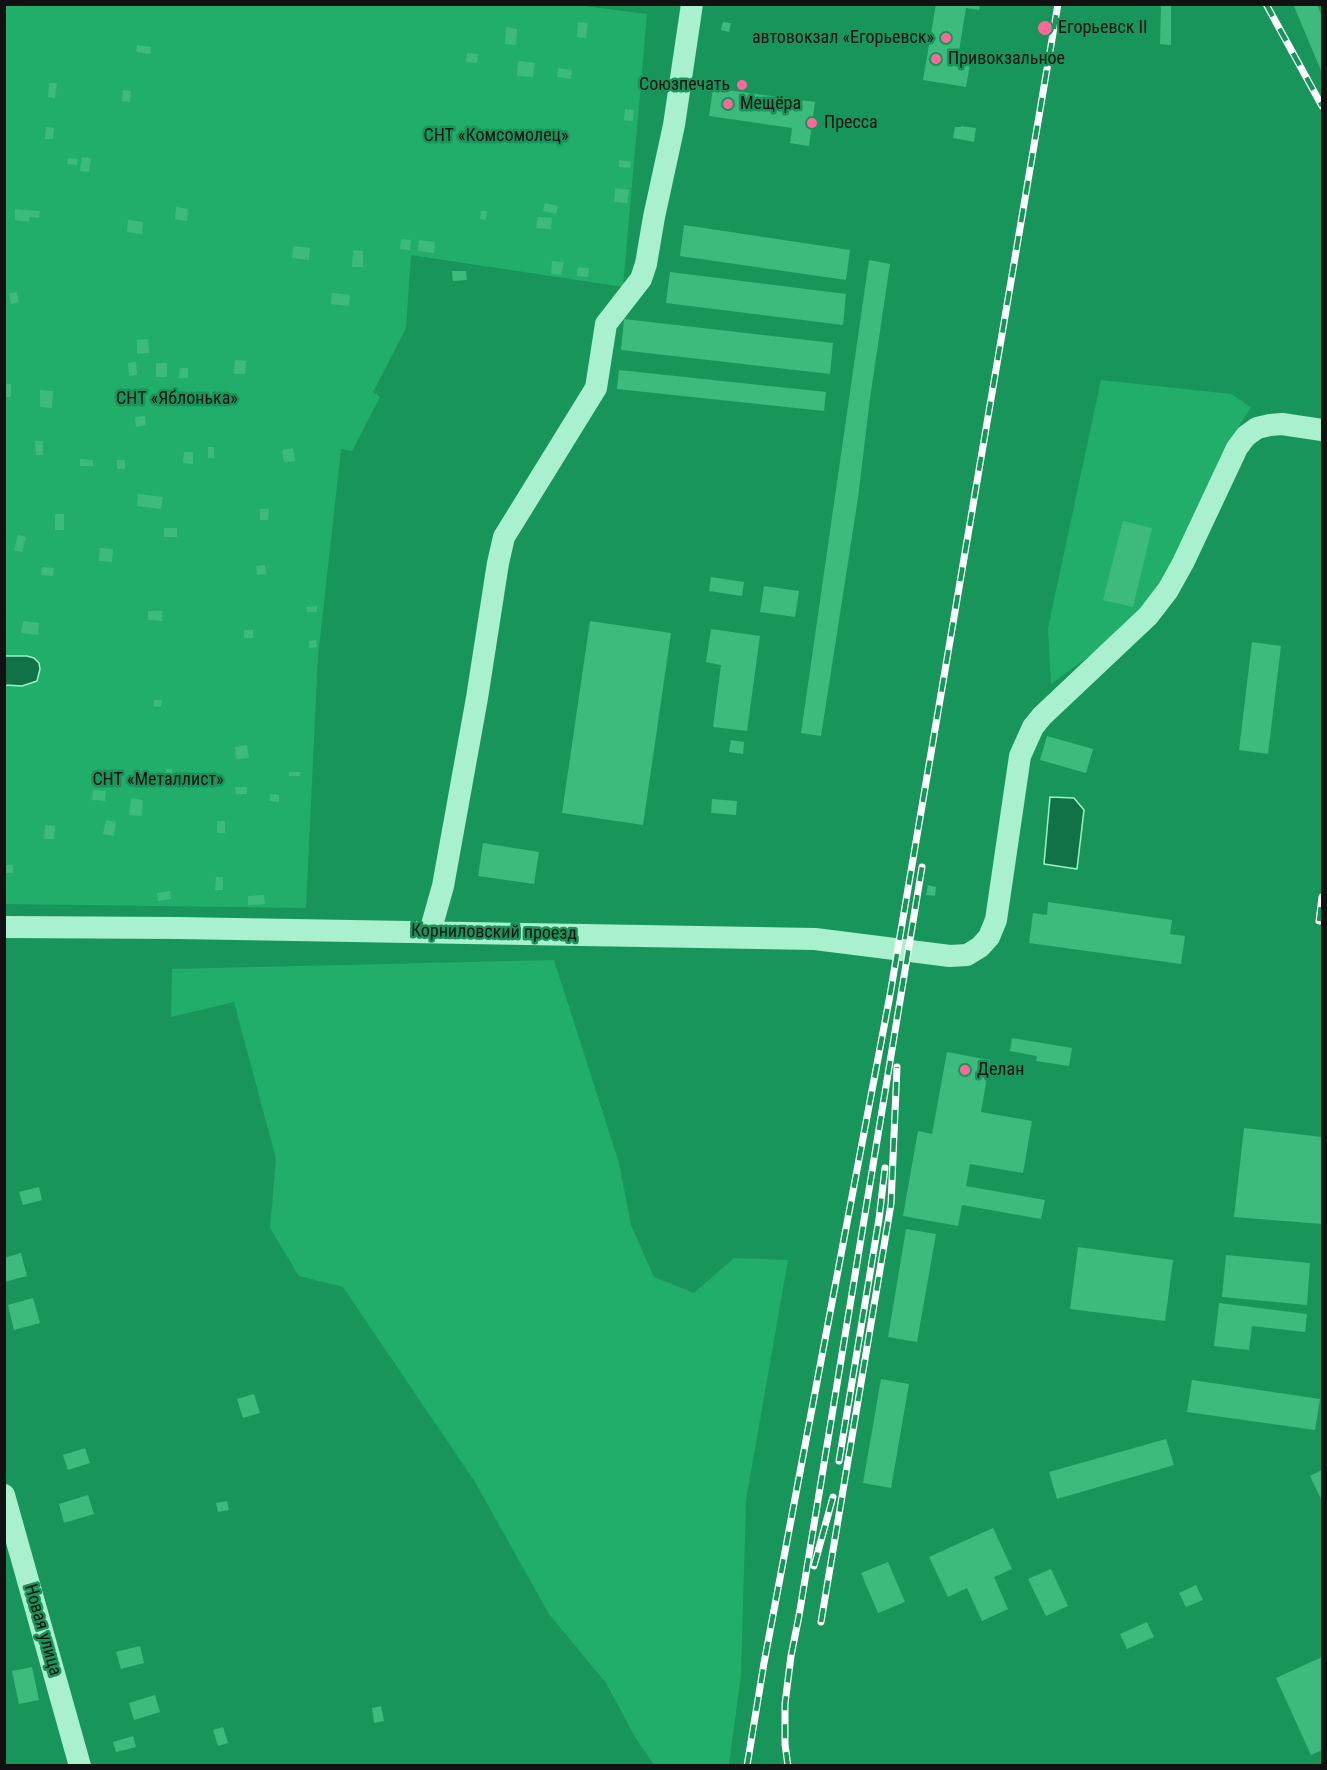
<!DOCTYPE html>
<meta charset="utf-8">
<style>
body{margin:0}
#map{position:relative;width:1327px;height:1770px;overflow:hidden;background:#18955b;font-family:"Roboto Condensed",sans-serif}
canvas{display:block}
.frame{position:absolute;inset:0;border:6px solid #111;pointer-events:none}
</style>
<div id="map">
<canvas width="1327" height="1770"></canvas>
<div class="frame"></div>
</div>
<script>
const context = document.querySelector('canvas').getContext('2d');
context.lineJoin = 'round';
function paint(path, color) { context.fillStyle = color; context.fill(path, 'evenodd'); }
const poly = rows => new Path2D(rows.map(r => 'M' + r).join(''));
function trace(path, color, width, dash) { context.strokeStyle = color; context.lineWidth = width; context.lineCap = dash ? 'butt' : 'round'; context.setLineDash(dash || []); context.stroke(path); }
function label(font, color, halo, rows, align = 'center') {
  context.font = font + ' "Roboto Condensed",sans-serif'; context.lineWidth = 5; context.setLineDash([]); context.textBaseline = 'middle'; context.strokeStyle = halo; context.fillStyle = color; for (const [text, x, y, turn = 0] of rows) {
    context.save(); context.translate(x, y); context.rotate((+turn || 0) * Math.PI / 180); context.textAlign = isNaN(turn) ? turn : align; if (halo) context.strokeText(text, 0, 0); context.fillText(text, 0, 0); context.restore();
  }
}
paint(poly([
 [568,4,647,14,623,287,411,255,406,328,373,392,380,397,352,451,341,449,318,656,306,908,5,904,5,5],
 [1101,380,1231,394,1251,407,1238,428,1162,589,1122,632,1051,684,1048,628],
 [554,960,619,1163,631,1225,654,1277,694,1293,734,1258,788,1260,746,1500,741,1674,729,1765,654,1765,635,1737,606,1683,549,1614,475,1482,343,1287,299,1276,270,1228,276,1159,234,1002,171,1017,172,969]
]), '#21ae6a');
const water = poly([
 [5,656,27,656,34,658,39,663,40,669,37,681,22,686,5,685,5,656],
 [1050,797,1074,798,1084,810,1077,869,1044,864,1050,797]
]);
paint(water, '#107245');
trace(water, '#9cf3c8', 1.5);
paint(poly([
 [936,4,980,4,979,10,966,8,959,51,972,54,966,87,923,80],
 [1161,4,1171,4,1171,45,1160,44],
 [1293,4,1317,4,1322,17,1322,73],
 [578,22,588,23,586,38,577,37],
 [723,22,731,23,729,32,721,30],
 [506,27,517,29,516,45,505,44],
 [137,45,151,47,150,54,136,52],
 [467,53,478,54,477,63,466,62],
 [518,61,535,63,533,77,517,76],
 [558,68,572,70,571,79,557,77],
 [49,83,57,83,55,98,48,97],
 [713,88,815,102,809,146,790,143,792,128,709,116],
 [123,90,131,91,130,102,122,101],
 [625,109,634,110,633,121,624,120],
 [961,126,976,128,974,142,953,138,955,127,961,127],
 [46,127,54,128,53,139,45,139],
 [82,157,91,158,89,172,80,171],
 [68,158,78,159,77,165,67,164],
 [619,160,631,162,630,168,619,167],
 [615,188,629,190,627,203,614,202],
 [545,203,558,206,556,214,543,211],
 [176,207,188,209,187,221,175,219],
 [15,209,40,211,39,218,30,217,29,222,15,220],
 [481,211,487,211,486,220,480,219],
 [538,217,552,218,551,229,536,228],
 [128,220,143,222,142,234,127,232],
 [684,225,850,250,846,280,680,256],
 [401,239,411,240,410,250,400,249],
 [419,240,435,242,434,253,418,251],
 [293,246,310,248,309,260,292,258],
 [353,250,363,251,363,267,352,267],
 [869,260,890,264,870,398,858,498,821,736,801,733],
 [552,261,564,262,561,275,551,274],
 [578,267,589,268,588,277,577,276],
 [452,271,466,271,467,280,453,281],
 [670,272,846,294,843,325,666,303],
 [17,292,19,302,11,304,9,293],
 [332,293,350,295,349,306,331,304],
 [624,319,833,343,830,374,621,350],
 [148,339,149,353,137,354,137,340],
 [235,360,246,361,245,374,234,374],
 [136,362,137,375,129,376,128,363],
 [156,363,167,363,167,377,156,377],
 [180,368,188,368,188,378,179,378],
 [619,370,826,392,824,411,617,389],
 [4,384,11,384,11,397,4,397],
 [40,390,53,391,52,408,40,407],
 [145,416,146,425,136,427,135,417],
 [35,441,43,441,43,455,36,455],
 [208,447,214,447,214,458,208,458],
 [293,448,295,461,284,462,282,450],
 [184,452,193,452,193,464,183,463],
 [80,459,93,460,93,466,80,466],
 [117,460,125,460,125,469,117,469],
 [138,494,163,497,161,509,137,506],
 [260,509,269,509,268,520,260,520],
 [55,514,64,514,64,530,55,530],
 [1123,521,1152,528,1133,607,1103,600],
 [164,528,177,528,177,537,164,537],
 [18,535,26,537,22,552,14,550],
 [100,548,113,549,112,562,99,561],
 [265,565,266,574,257,575,256,566],
 [42,567,54,568,53,576,41,575],
 [711,577,744,582,742,596,709,591],
 [764,586,799,591,795,617,760,612],
 [317,606,317,612,307,612,306,607],
 [148,611,162,611,162,621,148,620],
 [23,621,39,623,38,635,21,633],
 [590,621,671,633,643,825,562,813],
 [711,629,760,636,747,731,713,727,721,665,706,662],
 [244,630,253,630,253,638,244,638],
 [316,640,317,647,309,648,309,641],
 [1252,642,1281,646,1268,754,1239,750],
 [154,700,162,700,161,707,154,706],
 [1047,736,1093,749,1086,773,1040,760],
 [731,740,744,742,743,754,729,752],
 [247,745,249,758,236,759,235,747],
 [166,769,172,769,172,779,166,778],
 [289,772,300,772,300,776,289,776],
 [235,787,247,787,247,794,236,794],
 [93,790,106,791,105,801,92,800],
 [270,794,279,795,279,802,270,801],
 [131,798,143,800,142,816,129,815],
 [712,799,737,801,736,815,711,813],
 [106,820,116,822,114,836,103,834],
 [217,821,225,821,225,833,217,833],
 [45,825,55,826,54,839,44,839],
 [483,843,539,852,534,884,478,876],
 [4,865,13,865,13,873,4,873],
 [216,877,223,877,223,890,215,890],
 [928,885,936,887,935,896,926,895],
 [170,891,171,899,158,901,157,893],
 [264,895,265,904,248,905,248,896],
 [1048,902,1172,920,1170,934,1185,936,1181,964,1029,943,1033,913,1047,915],
 [1012,1038,1072,1048,1069,1066,1036,1061,1037,1056,1010,1051],
 [947,1052,990,1060,981,1112,1032,1121,1023,1173,970,1164,966,1186,1045,1200,1041,1219,962,1205,958,1226,903,1216,918,1131,932,1134],
 [1244,1128,1322,1137,1322,1224,1234,1217],
 [39,1187,42,1200,23,1205,19,1192],
 [906,1229,936,1234,917,1342,888,1337],
 [1078,1247,1173,1260,1165,1321,1070,1309],
 [21,1253,27,1276,4,1282,4,1258],
 [1226,1255,1310,1263,1307,1305,1222,1297],
 [33,1298,40,1323,14,1330,8,1305],
 [1219,1303,1307,1314,1305,1332,1252,1326,1249,1350,1214,1346],
 [881,1379,909,1384,891,1488,863,1483],
 [1192,1380,1320,1399,1315,1430,1187,1412],
 [254,1394,260,1413,243,1418,237,1399],
 [1166,1439,1174,1465,1057,1499,1049,1472],
 [85,1448,90,1463,68,1470,63,1455],
 [1322,1470,1322,1501,1310,1476],
 [88,1495,94,1514,64,1523,59,1504],
 [227,1501,229,1510,218,1512,216,1503],
 [993,1528,1012,1569,994,1577,1008,1609,982,1621,967,1588,948,1597,929,1557],
 [888,1562,905,1602,878,1613,861,1573],
 [1051,1569,1068,1606,1046,1616,1028,1579],
 [1196,1585,1203,1600,1186,1607,1179,1593],
 [1147,1622,1154,1637,1127,1649,1120,1634],
 [140,1646,144,1663,121,1669,116,1652],
 [1322,1657,1322,1750,1311,1755,1276,1678],
 [32,1667,39,1700,19,1704,12,1671],
 [155,1695,160,1712,134,1720,129,1703],
 [381,1706,384,1721,374,1723,372,1708],
 [223,1727,228,1743,218,1746,213,1730],
 [133,1736,136,1747,116,1752,113,1742]
]), '#3dbb7e');
trace(poly([
 [4,927,178,928,815,939,950,956,967,955,980,947,989,937,996,920,1020,756,1033,727,1042,716,1148,616,1168,590,1183,563,1237,448,1246,436,1257,428,1270,425,1282,424,1322,430],
 [430,932,443,886,477,698,498,563,504,537,596,388,606,324,641,279,646,264,654,217,674,125,692,4],
 [4,1495,80,1766]
]), '#a9f0ce', 22);
const rail = poly([
 [1266,4,1322,106],
 [1319,921,1322,897],
 [839,1461,879,1219,885,1168],
 [814,1566,833,1497],
 [821,1622,891,1204,897,1067],
 [747,1766,764,1663,890,995,1058,4],
 [788,1766,785,1744,785,1704,791,1656,799,1616,922,867]
]);
trace(rail, '#fff', 7);
trace(rail, '#18955b', 4.5, [14]);
for (const [x, y, r, color] of [
 [1045,28,8,"#ff6999"],
 [946,38,6,"#ff6999"],
 [936,59,6,"#ff6999"],
 [742,85,6,"#ff6999"],
 [728,104,6,"#ff6999"],
 [812,123,6,"#ff6999"],
 [965,1070,6,"#ff6999"]
]) { const dot = new Path2D(); dot.arc(x, y, r, 0, 2 * Math.PI); context.fillStyle = color; context.fill(dot); trace(dot, '#18955b', 2); }
label('18px', '#111', '#18955b', [
 ["Егорьевск II",1058,28],
 ["автовокзал «Егорьевск»",934,38,"right"],
 ["Привокзальное",948,59],
 ["Союзпечать",730,85,"right"],
 ["Мещёра",740,104],
 ["Пресса",824,123],
 ["Делан",977,1070]
], 'left');
label('18px', '#111', '#18955b', [
 ["СНТ «Комсомолец»",496,136],
 ["СНТ «Яблонька»",177,399],
 ["СНТ «Металлист»",158,780]
]);
label('18px', '#111', '#18955b', [
 ["Корниловский проезд",494,933,1],
 ["Новая улица",42,1630,74]
]);
</script>
